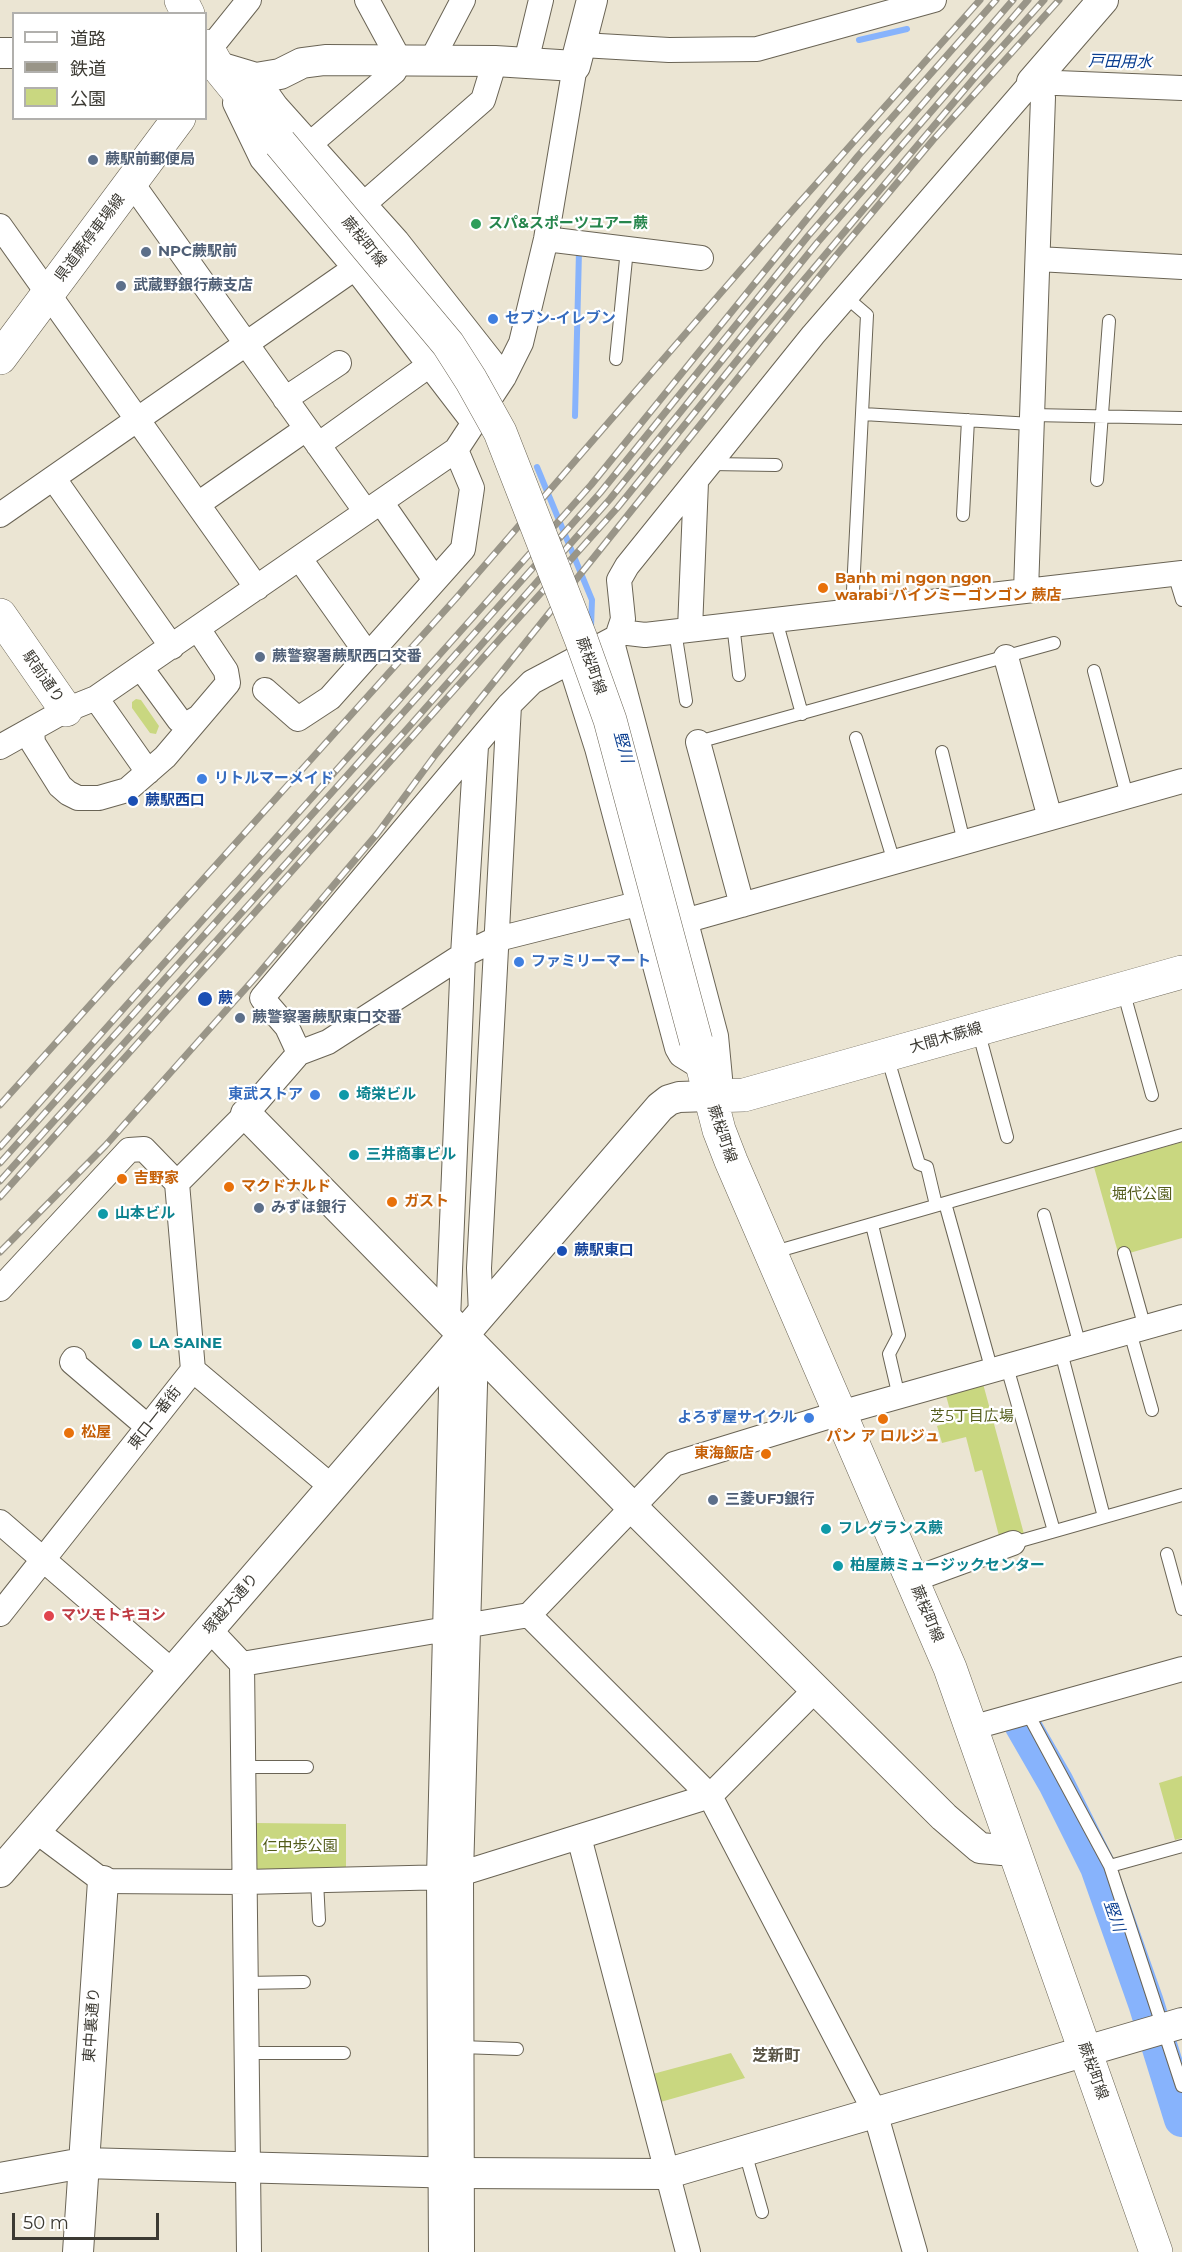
<!DOCTYPE html>
<meta charset="utf-8">
<style>
body{margin:0}
#map{position:relative;width:1182px;height:2252px;overflow:hidden;background:#ebe5d3;font-family:Montserrat,"Noto Sans JP",sans-serif}
canvas{display:block}
.legend{position:absolute;left:12px;top:12px;width:195px;height:108px;box-sizing:border-box;background:#fff;border:2px solid #b1b0ad;margin:0;padding:8px 10px;list-style:none;font-size:18px;color:#3c3a33}
.legend li{display:flex;align-items:center;gap:12px;height:30px}
.legend b{width:30px;border:2px solid #b1b0ad}
.scale{position:absolute;left:12px;top:2213px;width:147px;height:27px;box-sizing:border-box;border:3px solid #3c3a33;border-top:0;padding-left:8px;font-size:18px;line-height:21px;white-space:nowrap;color:#3c3a33;-webkit-text-stroke:4px #fff;paint-order:stroke}
</style>
<div id="map">
<canvas width="1182" height="2252"></canvas>
<ul class="legend">
<li><b style="height:8px;background:#fff"></b>道路</li>
<li><b style="height:8px;background:#999588"></b>鉄道</li>
<li><b style="height:16px;background:#c9d780"></b>公園</li>
</ul>
<div class="scale">50 m</div>
</div>
<script>
const context = document.querySelector('canvas').getContext('2d');
context.lineJoin = 'round';
function paint(path, color) { context.fillStyle = color; context.fill(path, 'evenodd'); }
const poly = rows => new Path2D(rows.map(r => 'M' + r).join(''));
function trace(path, color, width, dash) { context.strokeStyle = color; context.lineWidth = width; context.lineCap = dash ? 'butt' : 'round'; context.setLineDash(dash || []); context.stroke(path); }
function label(font, color, halo, rows, align = 'center') {
  context.font = font + ' Montserrat,"Noto Sans JP",sans-serif'; context.lineWidth = 4.5; context.setLineDash([]); context.textBaseline = 'middle'; context.strokeStyle = halo; context.fillStyle = color; for (const [text, x, y, turn = 0] of rows) {
    context.save(); context.translate(x, y); context.rotate((+turn || 0) * Math.PI / 180); context.textAlign = isNaN(turn) ? turn : align; if (halo) context.strokeText(text, 0, 0); context.fillText(text, 0, 0); context.restore();
  }
}
paint(poly([
 [136,699,141,700,159,726,156,734,150,733,132,708,132,702],
 [1182,1142,1182,1238,1119,1256,1094,1167],
 [982,1380,1024,1534,1000,1540,982,1470,975,1472,966,1437,942,1443,937,1426,953,1421,945,1392],
 [1182,1776,1182,1838,1175,1840,1159,1783],
 [255,1823,346,1824,346,1870,255,1871],
 [731,2053,745,2078,657,2103,649,2075]
]), '#c9d780');
trace(poly([
 [859,40,907,29],
 [575,416,579,251],
 [537,467,592,600,591,627]
]), '#87b3fc', 6);
trace(poly([
 [1022,1724,1056,1783,1098,1867,1146,2003,1182,2119]
]), '#87b3fc', 36);
const service = poly([
 [846,297,867,315,852,610],
 [616,359,627,249],
 [863,414,1032,424],
 [1032,415,1182,418],
 [711,464,776,465],
 [1097,480,1109,321],
 [963,515,968,420],
 [1174,574,1182,600],
 [776,620,802,714],
 [733,624,739,675],
 [675,631,686,701],
 [1094,671,1127,796],
 [856,738,894,862],
 [698,742,1054,643],
 [942,752,964,842],
 [1123,990,1152,1095],
 [978,1030,1007,1137],
 [887,1056,919,1164,927,1167,936,1205],
 [945,1203,992,1371],
 [1044,1215,1080,1346],
 [872,1225,899,1335,889,1354,899,1397],
 [771,1253,1182,1135],
 [1124,1253,1145,1328],
 [1130,1332,1152,1410],
 [1061,1352,1104,1517],
 [1007,1367,1054,1531],
 [1013,1543,1182,1495],
 [1167,1554,1182,1609],
 [1027,1712,1110,1866,1182,2086],
 [243,1767,307,1767],
 [1110,1866,1182,1846],
 [317,1881,319,1920],
 [244,1983,304,1982],
 [461,2047,517,2049],
 [246,2053,344,2053],
 [745,2152,762,2212]
]);
const minor = poly([
 [582,45,669,50,757,49,934,0],
 [208,51,249,0],
 [431,61,463,0],
 [526,62,541,0],
 [256,78,276,106,397,241,504,377],
 [1032,82,1182,88],
 [235,103,262,159,355,268,473,422],
 [310,144,394,72,400,61,367,0],
 [131,182,366,512],
 [365,203,483,100,495,61],
 [0,226,257,588],
 [546,239,701,258],
 [1038,259,1182,267],
 [285,399,339,363],
 [318,445,431,364],
 [54,479,172,647],
 [381,502,435,580],
 [198,504,306,429],
 [0,515,355,268],
 [300,559,368,655],
 [1026,591,1043,97,1032,82],
 [690,629,696,482],
 [620,632,645,635,1182,573],
 [612,642,716,1036,720,1078,712,1092],
 [1006,657,1050,818],
 [570,663,597,748,677,1048,681,1055,702,1068],
 [141,668,179,720,187,724,199,717],
 [265,690,298,719,330,698,463,549,472,488,456,450],
 [96,698,148,772],
 [32,729,33,743,60,786,68,793,78,798,99,798,127,790,165,757,228,683,226,671,198,629],
 [698,742,742,905],
 [0,747,66,710,96,698,456,450,504,377,521,343,546,239,575,66],
 [688,920,1182,781],
 [299,1053,328,1042,463,955,494,940,637,904],
 [0,1289,129,1150,144,1149,177,1183,246,1114,299,1053,287,1027,262,998,509,705,532,682,617,637,623,619,619,580,627,566,813,335,1032,82],
 [481,1314,479,1268,509,705],
 [448,1319,463,955,476,746],
 [74,1359,72,1362,148,1427],
 [193,1370,332,1487],
 [0,1522,173,1672],
 [912,1580,1013,1543],
 [0,1614,193,1370,177,1183],
 [529,1615,710,1796,875,2112,915,2252],
 [209,1629,242,1664,529,1615,674,1464,840,1413,1182,1317],
 [242,1664,249,2252],
 [971,1728,1182,1669],
 [36,1831,103,1881,245,1882,450,1877,710,1796,815,1690],
 [579,1837,688,2252],
 [441,2252,439,1877,452,1348],
 [462,2252,461,1874,476,1350]
]);
const tertiary = poly([
 [0,53,14,53],
 [206,63,256,78,280,74,302,63,325,60,495,61,575,66,592,0],
 [1032,82,1103,0],
 [246,1114,633,1508,944,1817,980,1848,1002,1850,1011,1847],
 [0,1872,660,1107,669,1100,679,1097,709,1096],
 [0,2178,83,2163,461,2173,665,2174,1182,2023],
 [78,2252,103,1881]
]);
const secondary = poly([
 [181,0,188,14],
 [206,46,218,67,280,143],
 [0,358,179,118],
 [0,615,66,710],
 [696,1041,719,1130,731,1161,950,1668,1156,2252],
 [709,1096,744,1095,1182,972]
]);
trace(service, '#6a6455', 14);
trace(minor, '#6a6455', 26);
trace(tertiary, '#6a6455', 32);
trace(secondary, '#6a6455', 34);
trace(service, '#fff', 12);
trace(minor, '#fff', 24);
trace(tertiary, '#fff', 30);
trace(secondary, '#fff', 33);
const rail = poly([
 [0,1105,458,596,784,220,980,0],
 [0,1147,591,485,858,156,996,0],
 [0,1163,600,493,808,236,1013,0],
 [0,1181,407,729,610,499,817,243,1028,0],
 [0,1197,618,507,760,332,976,76,1044,0],
 [0,1252,105,1146,254,979,377,834,436,754,835,257,933,140,1059,0]
]);
trace(rail, '#999588', 7);
trace(rail, '#fff', 4.5, [14]);
const secondaryBridge = poly([
 [280,143,448,344,471,380,500,432,581,639,610,720,696,1041]
]);
trace(secondaryBridge, '#6a6455', 34, []);
trace(secondaryBridge, '#fff', 33);
for (const [x, y, r, color] of [
 [93,160,6,"#5c6f8a"],
 [476,224,6,"#2e9e5b"],
 [146,252,6,"#5c6f8a"],
 [121,286,6,"#5c6f8a"],
 [493,319,6,"#3f7fe0"],
 [823,588,6,"#e8710a"],
 [260,657,6,"#5c6f8a"],
 [202,779,6,"#3f7fe0"],
 [133,801,6,"#1a4fb4"],
 [519,962,6,"#3f7fe0"],
 [205,999,8,"#1a4fb4"],
 [240,1018,6,"#5c6f8a"],
 [315,1095,6,"#3f7fe0"],
 [344,1095,6,"#0f9aa8"],
 [354,1155,6,"#0f9aa8"],
 [122,1179,6,"#e8710a"],
 [229,1187,6,"#e8710a"],
 [392,1202,6,"#e8710a"],
 [259,1208,6,"#5c6f8a"],
 [103,1214,6,"#0f9aa8"],
 [562,1251,6,"#1a4fb4"],
 [137,1344,6,"#0f9aa8"],
 [809,1418,6,"#3f7fe0"],
 [883,1419,6,"#e8710a"],
 [69,1433,6,"#e8710a"],
 [766,1454,6,"#e8710a"],
 [713,1500,6,"#5c6f8a"],
 [826,1529,6,"#0f9aa8"],
 [838,1566,6,"#0f9aa8"],
 [49,1616,6,"#e0444e"]
]) { const dot = new Path2D(); dot.arc(x, y, r, 0, 2 * Math.PI); context.fillStyle = color; context.fill(dot); trace(dot, '#fff', 2); }
label('bold 15px', '#4e5e75', '#fff', [
 ["蕨駅前郵便局",105,160],
 ["NPC蕨駅前",158,252],
 ["武蔵野銀行蕨支店",133,286],
 ["蕨警察署蕨駅西口交番",272,657],
 ["蕨警察署蕨駅東口交番",252,1018],
 ["みずほ銀行",271,1208],
 ["三菱UFJ銀行",725,1500]
], 'left');
label('bold 15px', '#27864d', '#fff', [
 ["スパ&スポーツユアー蕨",488,224]
], 'left');
label('15px', '#3c3a33', '#fff', [
 ["県道蕨停車場線",90,238,-53],
 ["蕨桜町線",364,242,50],
 ["蕨桜町線",591,666,70],
 ["駅前通り",43,677,55],
 ["大間木蕨線",946,1038,-16],
 ["蕨桜町線",722,1134,71],
 ["東口一番街",155,1418,-52],
 ["塚越大通り",231,1604,-49],
 ["蕨桜町線",927,1614,67],
 ["東中裏通り",92,2025,-86],
 ["蕨桜町線",1093,2071,70]
]);
label('bold 15px', '#366cbe', '#fff', [
 ["セブン-イレブン",505,319],
 ["リトルマーメイド",214,779],
 ["ファミリーマート",531,962],
 ["東武ストア",303,1095,"right"],
 ["よろず屋サイクル",797,1418,"right"]
], 'left');
label('bold 15px', '#c56008', '#fff', [
 ["Banh mi ngon ngon",835,579],
 ["warabi バインミーゴンゴン 蕨店",835,596],
 ["吉野家",134,1179],
 ["マクドナルド",241,1187],
 ["ガスト",404,1202],
 ["松屋",81,1433],
 ["パン ア ロルジュ",883,1437,"center"],
 ["東海飯店",754,1454,"right"]
], 'left');
label('bold 15px', '#164399', '#fff', [
 ["蕨駅西口",145,801],
 ["蕨",218,999],
 ["蕨駅東口",574,1251]
], 'left');
label('bold 15px', '#0d838f', '#fff', [
 ["埼栄ビル",356,1095],
 ["三井商事ビル",366,1155],
 ["山本ビル",115,1214],
 ["LA SAINE",149,1344],
 ["フレグランス蕨",838,1529],
 ["柏屋蕨ミュージックセンター",850,1566]
], 'left');
label('15px', '#535c1b', '#fff', [
 ["堀代公園",1142,1195],
 ["芝5丁目広場",972,1417],
 ["仁中歩公園",300,1847]
]);
label('bold 15px', '#be3a42', '#fff', [
 ["マツモトキヨシ",61,1616]
], 'left');
label('italic 16px', '#0a3e90', '#fff', [
 ["戸田用水",1120,62,1],
 ["竪川",623,747,75],
 ["竪川",1114,1916,71]
]);
label('bold 16px', '#585344', '#fff', [
 ["芝新町",776,2056]
]);
</script>
